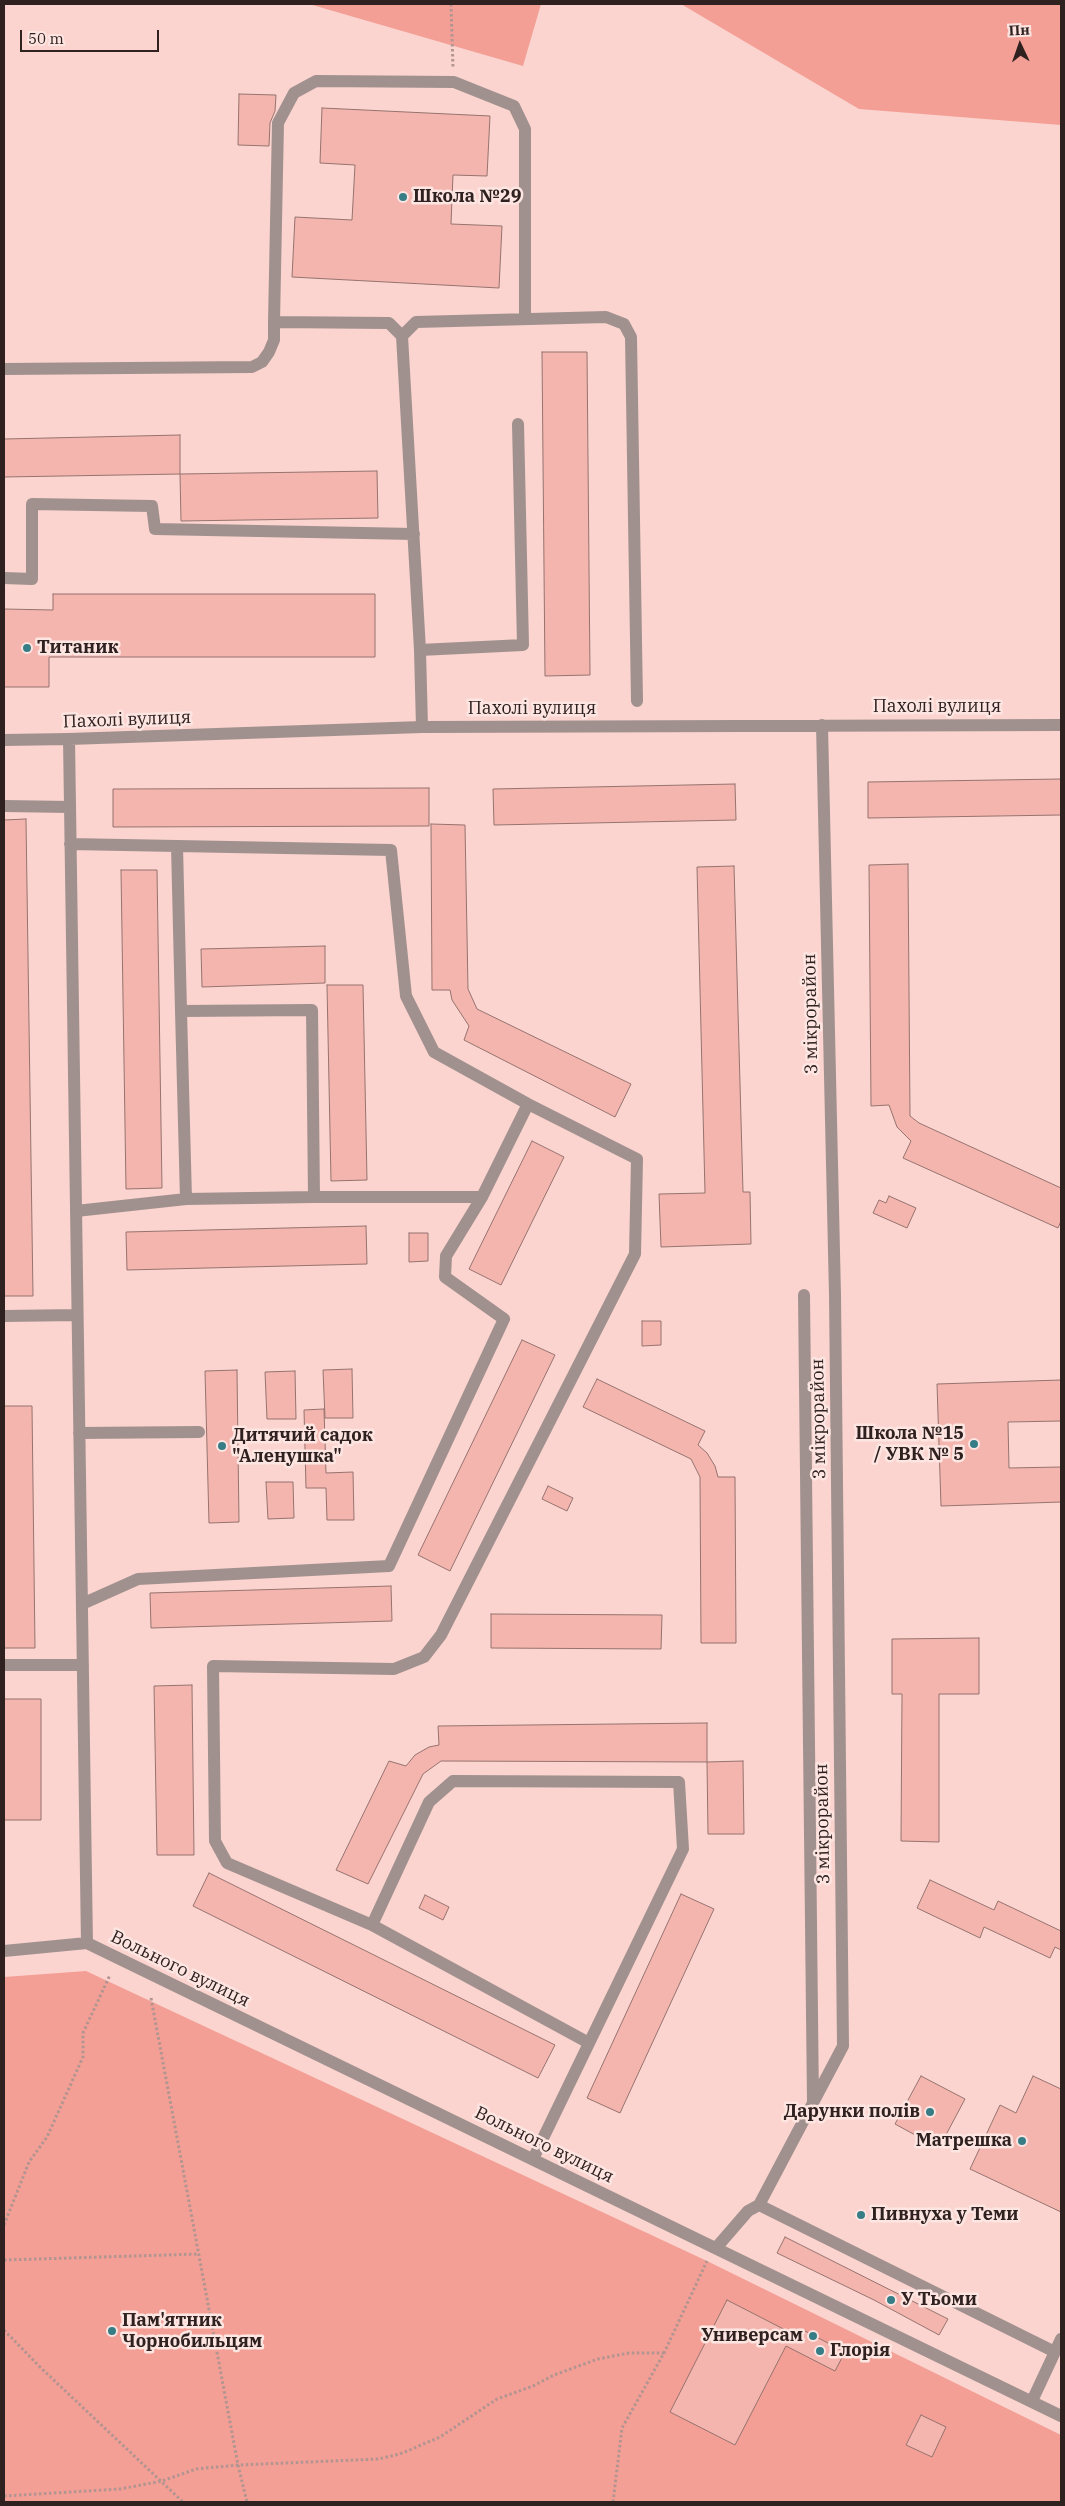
<!DOCTYPE html>
<meta charset="utf-8">
<style>
body{margin:0}
#map{position:relative;width:1065px;height:2506px;overflow:hidden;background:#fbd4cf;font-family:"IBM Plex Serif",serif}
canvas{display:block}
.frame{position:absolute;inset:0;border:5px solid #2f211f;pointer-events:none}
.north{position:absolute;left:995px;top:20px;width:50px;height:50px;-webkit-text-stroke:4px #fde5e2;paint-order:stroke;rotate:357deg;font-size:14px;font-weight:700;line-height:20px;text-align:center;color:#2f211f}
.north::after{content:'';display:block;margin:auto;width:18px;height:22px;background:#2f211f;clip-path:polygon(50% 0,100% 100%,50% 72%,0 100%)}
.scale{position:absolute;left:20px;top:30px;width:139px;height:22px;box-sizing:border-box;border:2px solid #2f211f;border-top:0;padding-left:6px;font-size:15px;line-height:18px;white-space:nowrap;color:#2f211f;-webkit-text-stroke:4px #fde5e2;paint-order:stroke}
</style>
<div id="map">
<canvas width="1065" height="2506"></canvas>
<div class="frame"></div>
<div class="north">Пн</div>
<div class="scale">50 m</div>
</div>
<script>
const context = document.querySelector('canvas').getContext('2d');
context.lineJoin = 'round';
function paint(path, color) { context.fillStyle = color; context.fill(path, 'evenodd'); }
const poly = rows => new Path2D(rows.map(r => 'M' + r).join(''));
function trace(path, color, width, dash) { context.strokeStyle = color; context.lineWidth = width; context.lineCap = dash ? 'butt' : 'round'; context.setLineDash(dash || []); context.stroke(path); }
function label(font, color, halo, rows, align = 'center') {
  context.font = font + ' "IBM Plex Serif",serif'; context.lineWidth = 5; context.setLineDash([]); context.textBaseline = 'middle'; context.strokeStyle = halo; context.fillStyle = color; for (const [text, x, y, turn = 0] of rows) {
    context.save(); context.translate(x, y); context.rotate((+turn || 0) * Math.PI / 180); context.textAlign = isNaN(turn) ? turn : align; if (halo) context.strokeText(text, 0, 0); context.fillText(text, 0, 0); context.restore();
  }
}
paint(poly([
 [309,4,541,4,523,66],
 [681,4,1061,4,1061,125,859,109],
 [86,1971,707,2261,1061,2435,1061,2502,4,2502,4,1977]
]), '#f39f95');
const building = poly([
 [239,94,276,95,275,111,270,123,269,146,238,145,239,94],
 [322,108,490,116,487,176,453,175,451,224,502,226,499,288,292,277,295,217,352,220,355,165,320,163,322,108],
 [542,352,587,352,590,675,545,676,542,352],
 [180,435,180,474,4,477,4,439,180,435],
 [377,471,378,518,181,521,180,474,377,471],
 [53,594,375,594,375,657,49,657,49,687,4,687,4,609,53,610,53,594],
 [1061,779,1061,815,868,818,868,782,1061,779],
 [735,784,736,820,494,825,493,789,735,784],
 [429,788,429,826,113,827,113,789,429,788],
 [26,819,33,1296,4,1296,4,820,26,819],
 [431,824,465,825,468,989,477,1009,631,1084,615,1117,464,1040,469,1026,452,1000,450,990,432,990,431,824],
 [908,864,910,1116,919,1123,1061,1188,1061,1221,1058,1228,903,1158,911,1141,897,1127,889,1105,871,1106,869,865,908,864],
 [734,866,743,1192,750,1192,751,1244,661,1247,659,1194,705,1193,697,867,734,866],
 [121,870,157,870,162,1188,126,1189,121,870],
 [325,946,325,983,202,987,201,949,325,946],
 [327,985,363,985,367,1180,331,1181,327,985],
 [532,1141,564,1157,501,1285,469,1269,532,1141],
 [889,1196,916,1208,907,1228,873,1213,879,1200,886,1203,889,1196],
 [366,1226,367,1264,127,1270,126,1232,366,1226],
 [409,1233,428,1233,428,1261,409,1262,409,1233],
 [642,1321,661,1321,661,1345,642,1346,642,1321],
 [522,1340,555,1355,450,1571,418,1555,522,1340],
 [352,1369,353,1418,325,1418,323,1370,352,1369],
 [237,1370,239,1522,209,1523,205,1371,237,1370],
 [295,1371,296,1419,267,1419,265,1372,295,1371],
 [597,1379,705,1431,698,1445,707,1453,715,1466,718,1477,735,1477,736,1643,701,1643,700,1477,691,1459,583,1407,597,1379],
 [1061,1380,1061,1421,1008,1422,1009,1468,1061,1467,1061,1502,941,1506,937,1384,1061,1380],
 [4,1406,32,1406,35,1648,4,1648,4,1406],
 [324,1409,326,1473,353,1472,354,1520,327,1520,326,1488,306,1488,304,1410,324,1409],
 [266,1482,293,1482,294,1518,268,1519,266,1482],
 [548,1486,573,1498,567,1511,542,1499,548,1486],
 [391,1586,392,1621,151,1628,150,1593,391,1586],
 [491,1614,662,1615,661,1649,491,1648,491,1614],
 [979,1638,979,1694,939,1694,939,1842,901,1841,902,1694,892,1694,892,1639,979,1638],
 [192,1685,194,1855,157,1855,154,1686,192,1685],
 [4,1699,41,1699,41,1820,4,1820,4,1699],
 [707,1723,707,1762,441,1761,423,1774,368,1884,336,1870,389,1761,406,1766,415,1755,429,1747,439,1745,438,1726,707,1723],
 [743,1761,744,1834,708,1834,707,1762,743,1761],
 [209,1873,555,2045,538,2078,193,1906,209,1873],
 [930,1880,994,1910,998,1901,1061,1931,1061,1950,1055,1947,1050,1958,984,1927,980,1938,917,1908,930,1880],
 [681,1894,714,1909,620,2113,587,2098,681,1894],
 [425,1895,449,1907,443,1920,419,1908,425,1895],
 [921,2076,965,2099,939,2148,895,2124,921,2076],
 [1033,2076,1061,2089,1061,2212,970,2169,1000,2105,1016,2113,1033,2076],
 [785,2237,948,2319,939,2335,874,2300,777,2253,785,2237],
 [727,2300,801,2338,805,2331,845,2352,835,2371,786,2346,735,2445,670,2412,727,2300],
 [921,2415,946,2427,932,2457,906,2445,921,2415]
]);
paint(building, '#f3b5ad');
trace(building, '#96736f', 1);
trace(poly([
 [451,4,453,68],
 [151,1998,238,2465,247,2502],
 [4,2225,29,2162,47,2137,83,2057,83,2033,110,1975],
 [4,2260,198,2254],
 [4,2330,41,2368,183,2502],
 [4,2496,120,2489,162,2481,196,2469,238,2465,378,2459,400,2454,440,2437,497,2399,533,2386,554,2375,598,2359,629,2353,664,2353],
 [613,2502,622,2428,664,2353,707,2261]
]), '#b29490', 3, [2.5, 2.5]);
trace(poly([
 [274,322,278,123,294,93,316,81,454,82,514,106,525,129,525,319],
 [402,336,416,322,606,317,624,324,631,337,637,701],
 [4,369,252,367,262,362,269,352,274,340,274,322,389,323,402,336,420,650],
 [4,578,32,579,32,504,152,506,155,529,414,534],
 [422,727,420,650,523,645,518,424],
 [69,739,87,1943],
 [4,740,69,739,422,727,1061,725],
 [4,806,70,807],
 [70,844,391,850,406,996,434,1052,528,1104,637,1159,635,1254,441,1635,424,1657,394,1669,213,1666,215,1841,227,1863,372,1925,589,2043],
 [177,846,181,1011,186,1199,314,1197,312,1010,181,1011],
 [314,1197,482,1197],
 [76,1211,186,1199],
 [804,1295,813,2102],
 [4,1316,77,1315],
 [79,1433,199,1432],
 [82,1604,138,1579,389,1566,504,1319,445,1277,446,1256,482,1197,528,1104],
 [4,1665,83,1665],
 [372,1925,429,1802,453,1781,679,1782,683,1849,533,2159],
 [4,1951,87,1943,1061,2416],
 [759,2205,1055,2352],
 [716,2248,748,2211,759,2205,843,2046,835,1295,822,725],
 [1032,2401,1061,2339]
]), '#a1918e', 12);
for (const [x, y, r, color] of [
 [403,197,5,"#367d86"],
 [27,648,5,"#367d86"],
 [974,1444,5,"#367d86"],
 [222,1446,5,"#367d86"],
 [930,2112,5,"#367d86"],
 [1022,2141,5,"#367d86"],
 [861,2215,5,"#367d86"],
 [891,2300,5,"#367d86"],
 [112,2331,5,"#367d86"],
 [813,2336,5,"#367d86"],
 [820,2351,5,"#367d86"]
]) { const dot = new Path2D(); dot.arc(x, y, r, 0, 2 * Math.PI); context.fillStyle = color; context.fill(dot); trace(dot, '#fde5e2', 2); }
label('bold 18px', '#2f211f', '#fde5e2', [
 ["Школа №29",413,197],
 ["Титаник",37,648],
 ["Школа №15",964,1434,"right"],
 ["/ УВК № 5",964,1455,"right"],
 ["Дитячий садок",232,1436],
 ["\"Аленушка\"",232,1457],
 ["Дарунки полів",920,2112,"right"],
 ["Матрешка",1012,2141,"right"],
 ["Пивнуха у Теми",871,2215],
 ["У Тьоми",901,2300],
 ["Пам'ятник",122,2321],
 ["Чорнобильцям",122,2342],
 ["Универсам",803,2336,"right"],
 ["Глорія",830,2351]
], 'left');
label('18px', '#2f211f', '#fde5e2', [
 ["Пахолі вулиця",937,707],
 ["Пахолі вулиця",532,709],
 ["Пахолі вулиця",127,720,-2],
 ["3 мікрорайон",811,1014,-91],
 ["3 мікрорайон",819,1419,-91],
 ["3 мікрорайон",823,1824,-91],
 ["Вольного вулиця",180,1969,26],
 ["Вольного вулиця",544,2145,26]
]);
</script>
